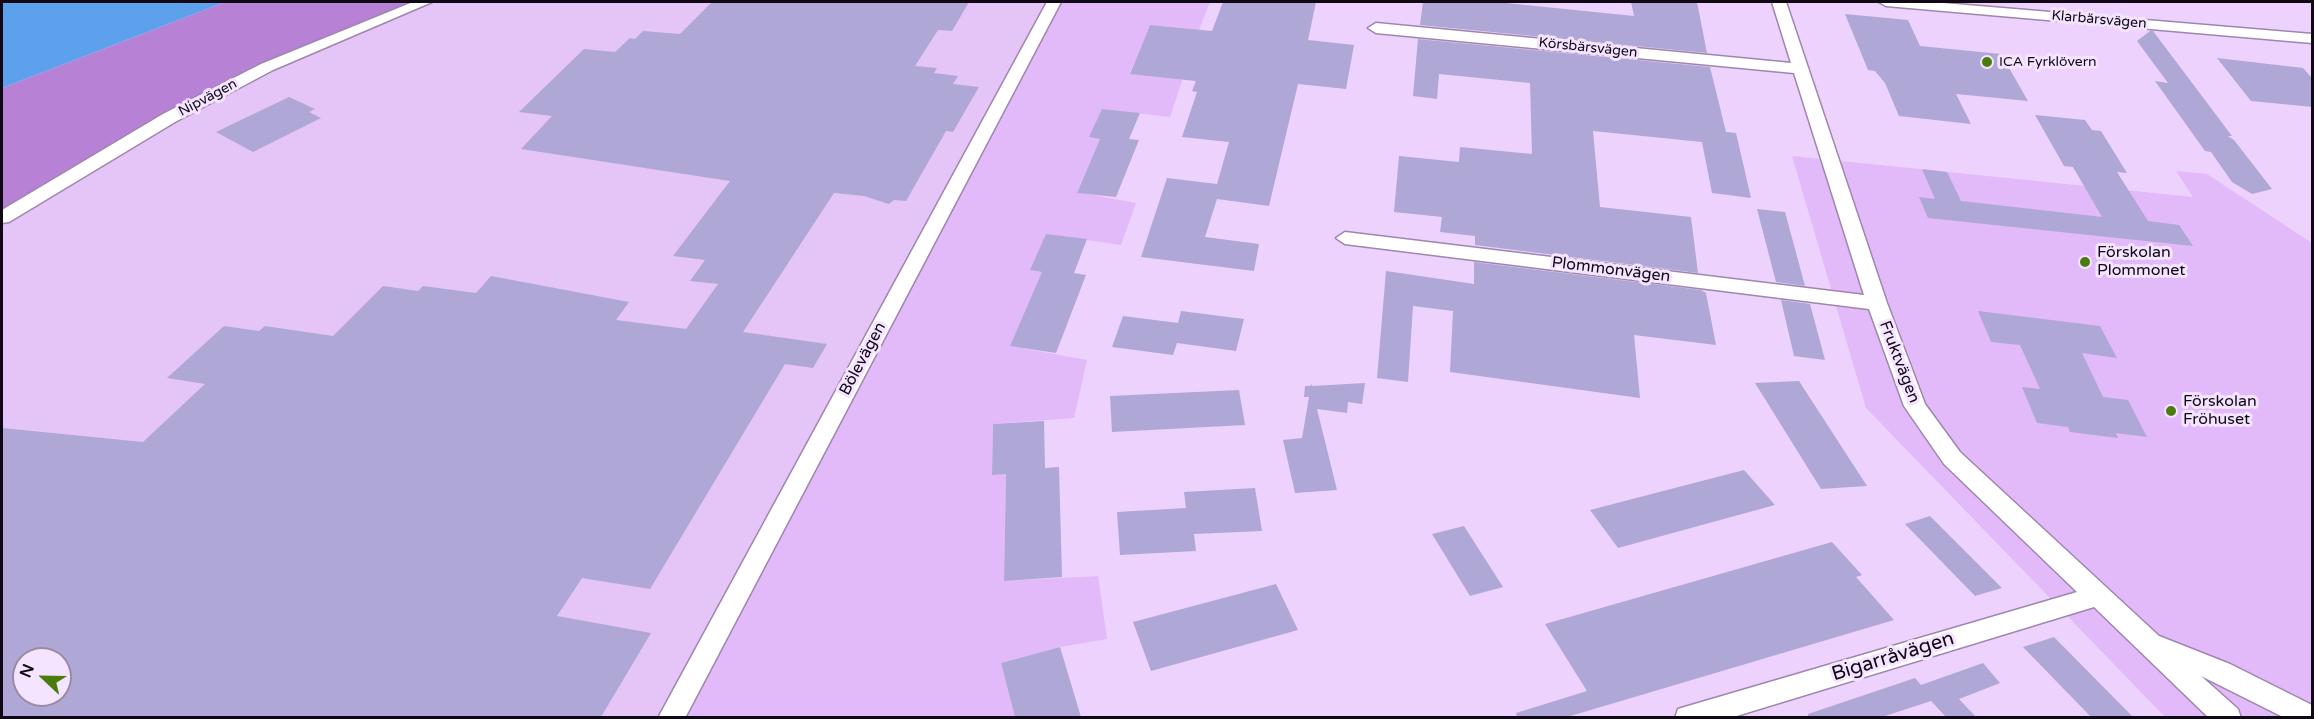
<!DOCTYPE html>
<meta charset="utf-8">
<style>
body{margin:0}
#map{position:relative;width:2314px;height:719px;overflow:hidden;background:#edd2fe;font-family:"Varela Round",sans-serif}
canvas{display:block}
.frame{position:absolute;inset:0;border:3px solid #110816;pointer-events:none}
.north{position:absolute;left:12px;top:647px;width:60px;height:60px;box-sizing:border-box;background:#f4e4ff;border:2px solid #998ca2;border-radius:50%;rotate:292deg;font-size:16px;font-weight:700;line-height:24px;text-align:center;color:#110816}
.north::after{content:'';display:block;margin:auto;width:21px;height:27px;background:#497c0c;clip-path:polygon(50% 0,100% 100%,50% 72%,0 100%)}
</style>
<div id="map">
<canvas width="2314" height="719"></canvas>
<div class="frame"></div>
<div class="north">N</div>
</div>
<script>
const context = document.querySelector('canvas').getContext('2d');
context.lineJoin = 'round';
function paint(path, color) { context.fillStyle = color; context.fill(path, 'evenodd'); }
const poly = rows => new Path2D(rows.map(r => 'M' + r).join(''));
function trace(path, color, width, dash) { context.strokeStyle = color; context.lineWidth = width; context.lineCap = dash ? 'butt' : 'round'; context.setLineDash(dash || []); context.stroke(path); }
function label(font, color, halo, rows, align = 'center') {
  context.font = font + ' "Varela Round",sans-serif'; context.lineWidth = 6; context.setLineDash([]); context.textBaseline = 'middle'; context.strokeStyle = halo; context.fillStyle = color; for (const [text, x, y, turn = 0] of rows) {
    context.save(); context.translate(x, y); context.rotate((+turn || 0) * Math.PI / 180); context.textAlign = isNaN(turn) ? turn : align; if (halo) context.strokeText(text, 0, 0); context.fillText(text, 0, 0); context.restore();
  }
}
paint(poly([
 [425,2,1054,2,671,717,2,717,2,218,169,118,267,67],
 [24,659,60,659,60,695,24,695]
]), '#e5c5f7');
paint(poly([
 [1054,2,1210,2,1199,30,1150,25,1130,73,1183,78,1170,117,1102,109,1090,137,1100,139,1077,192,1136,203,1121,245,1046,234,1031,270,1042,272,1011,346,1087,360,1074,418,993,424,992,474,1006,474,1004,581,1098,576,1107,639,1060,647,1001,663,1015,717,671,718],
 [1792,156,2193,197,2176,171,2207,174,2312,243,2312,717,2165,717,1866,408]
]), '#e2baf9');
paint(poly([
 [225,2,425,2,267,67,169,118,2,218,2,88]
]), '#b781d5');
paint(poly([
 [2,2,225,2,2,88]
]), '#5da1ed');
paint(poly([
 [712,2,969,2,952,31,938,30,915,66,937,68,934,73,958,76,953,84,979,87,953,132,946,131,906,201,894,200,889,204,864,196,834,193,743,332,827,344,813,368,785,364,650,589,582,578,557,616,651,633,601,717,2,717,2,428,143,442,205,384,167,378,224,326,259,331,265,326,333,336,383,286,418,291,423,286,476,293,491,276,629,302,616,320,686,329,718,284,690,281,705,260,673,256,730,181,521,149,552,116,519,112,584,49,615,52,630,38,635,39,643,31,680,34],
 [24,659,60,659,60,695,24,695],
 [1223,2,1316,2,1308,40,1354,45,1346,89,1298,84,1269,206,1217,199,1205,237,1259,244,1254,271,1141,257,1167,178,1217,184,1229,142,1182,137,1197,92,1192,91,1196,81,1130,74,1150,25,1212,31],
 [1423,2,1496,2,1634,16,1631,2,1697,2,1707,53,1420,25],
 [1845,14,1908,20,1920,46,2001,54,2028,101,1956,94,1971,124,1899,116,1885,83,1875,71,1868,70],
 [2150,31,2153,31,2232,136,2228,136,2234,140,2272,189,2252,194,2232,182,2211,152,2205,151,2155,81,2168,83,2137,41],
 [1418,39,1710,67,1726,132,1736,133,1751,198,1712,193,1702,142,1593,131,1600,207,1691,217,1698,273,1475,245,1475,236,1440,232,1442,217,1394,212,1399,156,1459,162,1460,147,1532,154,1530,83,1439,74,1437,99,1413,96],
 [2217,58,2303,68,2313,79,2313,107,2251,101],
 [289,97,315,109,309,112,321,118,253,152,216,132],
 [1102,109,1140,113,1129,139,1139,140,1116,197,1077,193,1100,139,1089,137],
 [2035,115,2085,120,2092,130,2101,131,2127,173,2117,172,2148,221,2179,225,2193,246,1928,218,1919,197,1935,199,1922,169,1947,172,1961,201,2102,217,2073,167,2064,166],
 [1757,209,1785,212,1805,286,1776,282],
 [1046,234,1087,239,1074,273,1086,275,1056,353,1010,346,1042,272,1030,270],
 [1474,262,1701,290,1706,293,1716,345,1634,335,1640,398,1450,372,1453,311,1413,306,1408,382,1377,378,1386,271,1474,284],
 [1781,300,1810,304,1825,360,1794,356],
 [1181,311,1244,319,1236,351,1177,343,1173,355,1112,347,1123,316,1178,323],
 [1978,311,2100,326,2117,358,2082,353,2103,397,2128,400,2147,437,2116,433,2118,438,2070,432,2068,427,2037,423,2022,387,2040,389,2020,345,1991,342],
 [1799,381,1867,486,1821,489,1755,383],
 [1365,383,1362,404,1348,402,1347,413,1317,409,1337,490,1295,493,1283,440,1302,438,1309,397,1304,397,1305,386,1310,386,1311,384,1312,386],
 [1239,390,1245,425,1112,432,1110,396],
 [1044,421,1045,468,1059,467,1062,577,1004,581,1006,474,992,475,993,424],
 [1744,470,1775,505,1618,548,1590,510],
 [1255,488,1262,531,1194,534,1196,551,1120,555,1117,512,1186,508,1184,492],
 [1930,516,2002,588,1975,596,1905,524],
 [1464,526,1503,587,1470,596,1432,534],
 [1832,542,1862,575,1856,577,1894,620,1567,717,1517,717,1516,713,1587,691,1545,624],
 [1276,584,1298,630,1151,671,1133,622],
 [2054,637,2133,717,2091,717,2023,647],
 [1060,647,1081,717,1015,717,1001,663],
 [1983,663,2000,683,1959,699,1976,717,1946,717,1931,701,1882,717,1808,717,1808,714,1915,678,1921,685]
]), '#afa7d6');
const street = poly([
 [413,2,432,2,273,70,175,122,9,222,2,223,2,210,163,114,261,64,413,2],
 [1047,2,1061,2,685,718,658,718,1047,2],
 [1772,2,1786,2,1887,303,1925,404,1960,452,2159,636,2230,664,2312,705,2312,718,2285,718,2201,676,2238,709,2241,718,2209,718,2094,607,1730,718,1675,718,1678,709,1688,706,2077,592,1944,464,1904,406,1869,309,1345,244,1336,238,1345,232,1864,295,1794,73,1376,33,1368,28,1376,23,1791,63,1772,2],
 [1879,2,1931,2,2312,34,2312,43,1886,6,1879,2]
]);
trace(street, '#9f86ae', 3);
paint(street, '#fff');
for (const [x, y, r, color] of [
 [1987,62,6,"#497c0c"],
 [2085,262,6,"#497c0c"],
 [2171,411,6,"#497c0c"]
]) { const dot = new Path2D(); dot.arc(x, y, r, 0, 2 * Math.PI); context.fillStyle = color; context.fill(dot); trace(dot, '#f4e4ff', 2); }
label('14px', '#110816', '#f4e4ff', [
 ["Klarbärsvägen",2099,20,5],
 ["Körsbärsvägen",1588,48,6],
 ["Nipvägen",208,98,-28]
]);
label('14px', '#110816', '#f4e4ff', [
 ["ICA Fyrklövern",1999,62]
], 'left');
label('16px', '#110816', '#f4e4ff', [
 ["Förskolan",2097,253],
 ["Plommonet",2097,271],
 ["Förskolan",2183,402],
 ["Fröhuset",2183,420]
], 'left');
label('16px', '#110816', '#f4e4ff', [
 ["Plommonvägen",1611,270,7],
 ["Bölevägen",863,359,-62],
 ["Fruktvägen",1899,362,69]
]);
label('20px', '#110816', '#f4e4ff', [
 ["Bigarråvägen",1893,657,-17]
]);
</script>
